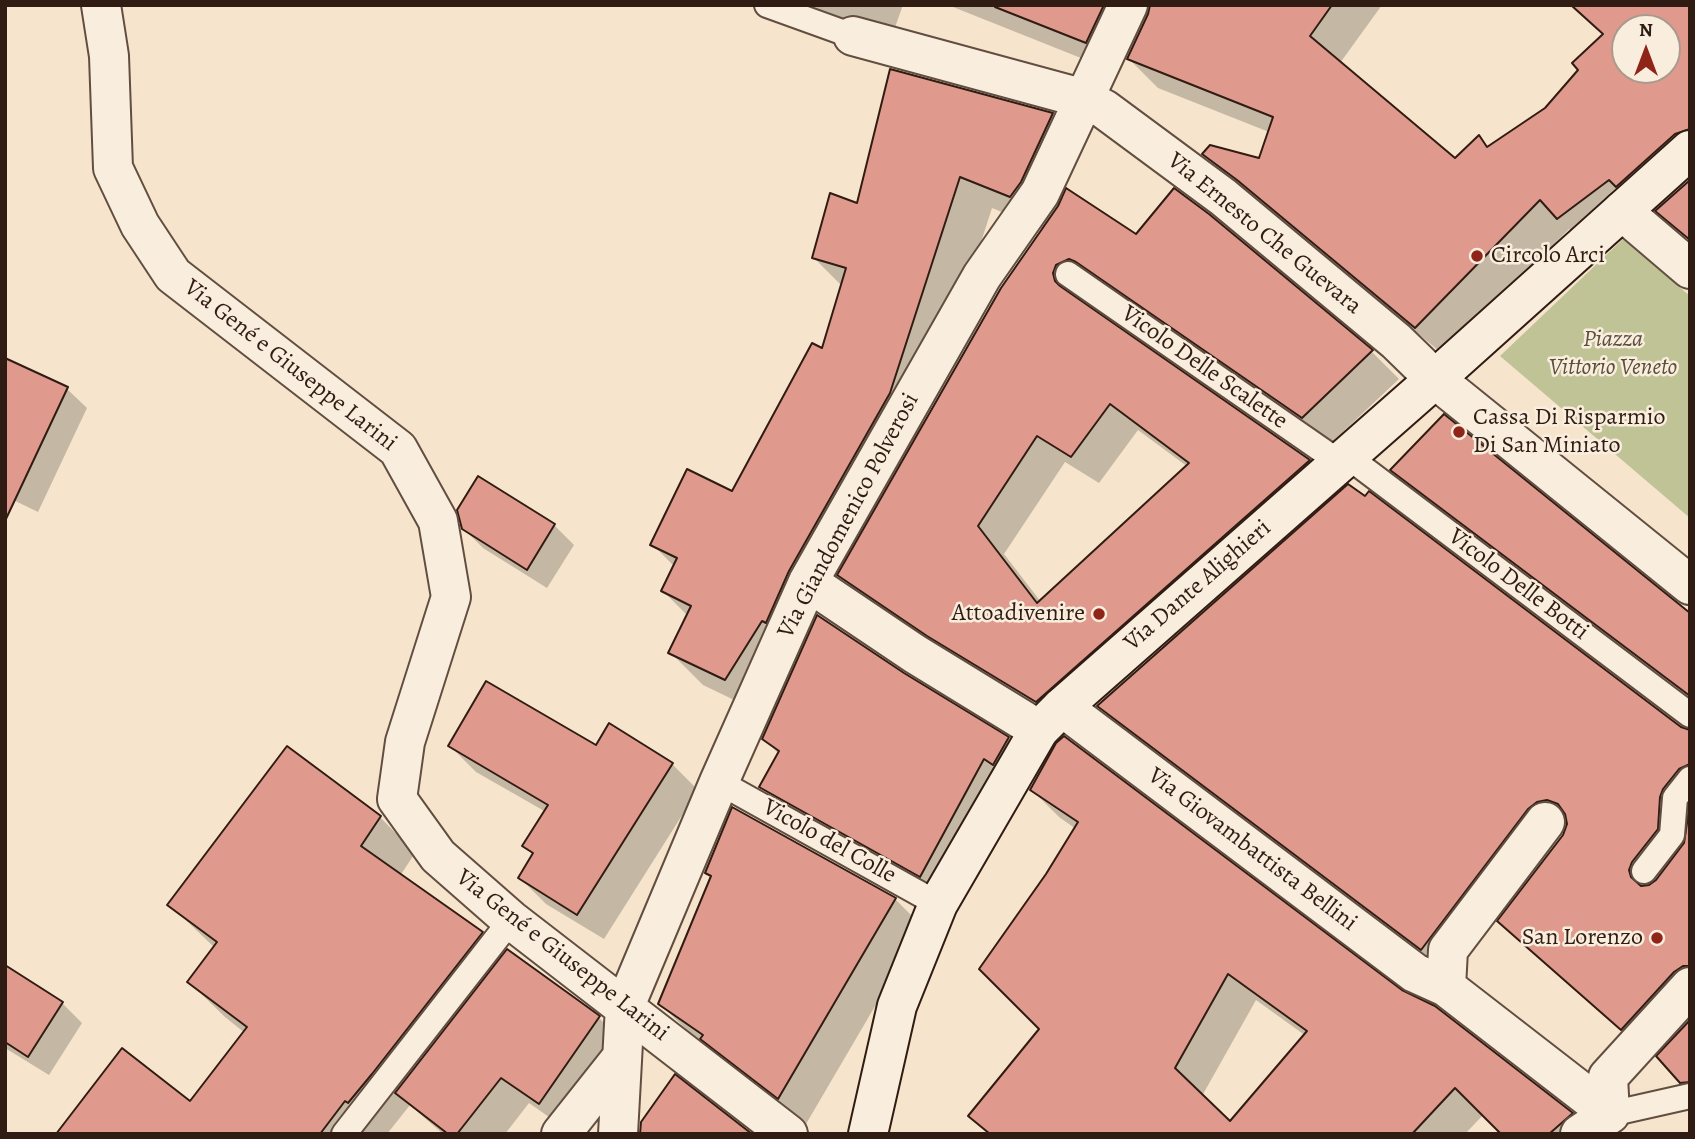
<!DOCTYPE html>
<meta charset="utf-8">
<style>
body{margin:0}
#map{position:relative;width:1695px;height:1139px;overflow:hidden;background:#f6e5cc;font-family:Alegreya,serif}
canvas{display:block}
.frame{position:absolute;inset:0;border:7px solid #301c13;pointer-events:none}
.north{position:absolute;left:1611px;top:14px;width:70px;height:70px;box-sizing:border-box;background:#f9eede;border:2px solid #a99a8d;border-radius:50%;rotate:0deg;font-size:19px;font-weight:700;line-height:28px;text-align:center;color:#301c13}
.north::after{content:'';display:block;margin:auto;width:24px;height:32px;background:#8f2418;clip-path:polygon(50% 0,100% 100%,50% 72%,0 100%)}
</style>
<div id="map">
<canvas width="1695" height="1139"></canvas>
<div class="frame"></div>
<div class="north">N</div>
</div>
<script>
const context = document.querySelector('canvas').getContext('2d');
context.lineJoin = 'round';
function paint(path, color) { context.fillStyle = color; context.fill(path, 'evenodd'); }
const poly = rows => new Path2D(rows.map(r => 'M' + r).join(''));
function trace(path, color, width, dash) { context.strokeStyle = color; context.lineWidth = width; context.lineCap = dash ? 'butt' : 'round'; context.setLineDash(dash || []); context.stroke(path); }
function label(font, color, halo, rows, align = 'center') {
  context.font = font + ' Alegreya,serif'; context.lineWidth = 5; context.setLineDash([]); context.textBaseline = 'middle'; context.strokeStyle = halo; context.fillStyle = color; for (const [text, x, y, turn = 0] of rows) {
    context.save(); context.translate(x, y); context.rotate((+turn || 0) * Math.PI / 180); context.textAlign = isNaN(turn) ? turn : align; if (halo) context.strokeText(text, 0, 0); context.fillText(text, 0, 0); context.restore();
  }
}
paint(poly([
 [1623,239,1690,296,1690,518,1500,356]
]), '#bfc396');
paint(poly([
 [780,5,903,5,889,44],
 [948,5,1382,5,1340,63,1455,160,1479,138,1489,148,1546,109,1581,70,1604,36,1569,5,1690,5,1690,176,1647,215,1588,247,1569,229,1445,356,1269,209,1234,184,1204,154,1260,160,1269,132,1158,88,1129,59,1150,15,1144,17,1137,25,1116,72],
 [1625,28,1667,28,1667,70,1625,70],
 [891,71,1052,115,1084,146,1064,189,1136,237,1208,216,1372,352,1399,379,1330,444,1083,292,1080,303,1309,461,1336,488,1064,728,866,602,838,573,820,604,798,654,794,652,757,711,703,685,671,653,688,616,663,591,675,567,652,544,733,494,823,351,842,286,814,258,859,205],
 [992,208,1044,229,923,428,921,428],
 [1138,430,1188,467,1041,602,1004,554,1065,462,1099,483],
 [5,360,67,389,87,408,38,512,5,496],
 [1392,470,1690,615,1690,701,1421,499],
 [554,525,574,545,547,588,483,548,463,528],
 [903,674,1008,739,1037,767,949,904,790,815,761,787,779,754,764,739],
 [1099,706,1680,728,1690,731,1690,1016,1652,1057,1529,950,1499,921,1567,830,1557,838,1451,978,1128,735],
 [450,746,596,747,672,764,698,790,604,939,546,904,520,878,534,856,524,846,546,812,476,772],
 [1032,790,1401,992,1571,1114,1591,1134,1504,1134,1484,1114,1465,1134,989,1134,971,1116,1041,1029,1048,875,1076,829,1059,817],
 [1256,1000,1306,1036,1230,1123,1202,1096],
 [733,809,895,899,922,926,806,1124,688,1031,660,1004,712,877,707,872],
 [380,817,415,853,400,876,482,933,504,956,599,1018,625,1044,566,1129,529,1103,505,1134,443,1134,410,1105,387,1134,58,1134,190,1103,245,1033,225,1017,189,982,215,948,170,905],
 [5,967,62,1003,82,1023,49,1075,5,1048]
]), '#0003');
const building = poly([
 [996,5,1104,5,1086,43,995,7,996,5],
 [1150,5,1332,5,1310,36,1455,158,1479,135,1487,147,1545,108,1578,70,1572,63,1603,34,1571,5,1690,5,1690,129,1675,134,1616,187,1609,180,1557,219,1540,200,1415,328,1237,180,1202,154,1210,145,1259,158,1273,117,1127,59,1148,14,1150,5],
 [1625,28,1667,28,1667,70,1625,70,1625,28],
 [890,69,1053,113,1021,182,1010,197,960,177,890,393,789,571,766,623,762,621,725,680,668,653,691,606,661,591,677,558,650,545,687,469,732,491,812,343,822,348,846,268,812,258,830,193,857,203,890,69],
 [1690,180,1690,240,1655,211,1690,180],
 [1066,188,1136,234,1174,188,1209,214,1373,350,1302,418,1076,262,1069,259,1056,265,1053,273,1055,281,1060,286,1310,460,1036,702,927,636,837,575,1001,288,1058,206,1066,188],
 [1110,404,1189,463,1037,603,978,526,1037,436,1071,457,1110,404],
 [5,358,68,387,5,521,5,358],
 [1444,414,1690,613,1690,696,1390,470,1444,414],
 [478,476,555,524,527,570,462,529,457,510,478,476],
 [1348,484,1365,496,1369,491,1681,727,1690,730,1690,764,1679,769,1663,789,1660,797,1658,829,1632,862,1629,870,1631,877,1641,886,1649,885,1656,880,1684,843,1690,803,1690,966,1683,966,1674,972,1621,1030,1497,921,1563,835,1567,824,1565,814,1558,804,1547,800,1537,802,1528,809,1421,950,1097,706,1348,484],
 [817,615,904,673,1009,737,993,765,984,759,920,877,759,787,779,751,762,739,817,615],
 [486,681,596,745,609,723,673,763,577,915,518,878,533,853,522,846,548,805,448,746,486,681],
 [1064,736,1402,990,1435,1006,1573,1113,1549,1134,1501,1134,1455,1088,1412,1134,990,1134,968,1116,1039,1029,979,969,1046,874,1078,822,1030,790,1056,743,1064,736],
 [1228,974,1307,1031,1230,1121,1175,1068,1228,974],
 [287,746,381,816,361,846,483,932,372,1074,348,1103,345,1101,320,1134,56,1134,122,1048,190,1101,247,1027,187,982,217,942,167,905,287,746],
 [732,807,896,898,778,1099,700,1039,703,1035,658,1004,711,876,705,873,732,807],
 [507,949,600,1016,539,1104,501,1078,457,1134,448,1134,395,1093,507,949],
 [5,965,63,1002,28,1057,5,1042,5,965],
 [1690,1020,1690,1082,1680,1083,1656,1056,1690,1020],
 [675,1074,752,1134,640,1134,641,1122,675,1074]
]);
paint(building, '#df9a8d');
trace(building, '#301c13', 2);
const lane = poly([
 [767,5,853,36],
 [1068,274,1339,462],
 [1347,456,1690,715],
 [719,782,938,904],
 [1644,871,1672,835,1675,798,1690,779],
 [1610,1114,1690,1096],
 [344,1134,511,920]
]);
const street = poly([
 [101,5,109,56,113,168,140,225,173,275,398,449,438,521,451,597,405,742,397,799,438,856,511,920,788,1134],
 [853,36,1085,99,1104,109,1223,197,1396,341,1435,379,1690,585],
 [1622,211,1690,269],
 [808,582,915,654,1039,730],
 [1062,707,1415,973,1446,987],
 [1545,822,1448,950,1446,987,1610,1114],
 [1610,1114,1608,1077,1690,987],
 [561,1134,622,1057],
 [618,1134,625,1006,719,782,808,582,982,276,1040,193,1128,5],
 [1580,1134,1610,1114]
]);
const secondary = poly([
 [868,1134,897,1006,938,904,1039,730,1062,707,1435,379,1690,150]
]);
trace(lane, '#624e41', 28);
trace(street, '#624e41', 42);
trace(secondary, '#301c13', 42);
trace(lane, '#f9eede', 24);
trace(street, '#f9eede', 38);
trace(secondary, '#f9eede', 38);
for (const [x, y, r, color] of [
 [1477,256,7,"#8f2418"],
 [1459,432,7,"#8f2418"],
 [1099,614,7,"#8f2418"],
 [1657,938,7,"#8f2418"]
]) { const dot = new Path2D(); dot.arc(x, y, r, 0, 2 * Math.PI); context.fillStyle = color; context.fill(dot); trace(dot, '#f9eede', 2.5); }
label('24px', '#301c13', '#f9eede', [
 ["Via Ernesto Che Guevara",1264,234,39],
 ["Via Gené e Giuseppe Larini",290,366,38],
 ["Vicolo Delle Scalette",1204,368,35],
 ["Via Giandomenico Polverosi",849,516,-62],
 ["Vicolo Delle Botti",1518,585,37],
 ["Via Dante Alighieri",1198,586,-41],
 ["Vicolo del Colle",829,842,29],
 ["Via Giovambattista Bellini",1252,850,37],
 ["Via Gené e Giuseppe Larini",562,956,38]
]);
label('24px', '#301c13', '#f9eede', [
 ["Circolo Arci",1491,256],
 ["Cassa Di Risparmio",1473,418],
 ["Di San Miniato",1473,446],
 ["Attoadivenire",1085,614,"right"],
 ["San Lorenzo",1643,938,"right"]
], 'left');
label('italic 24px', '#5b4e3a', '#f9eede', [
 ["Piazza",1613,340],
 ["Vittorio Veneto",1613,368]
]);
</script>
